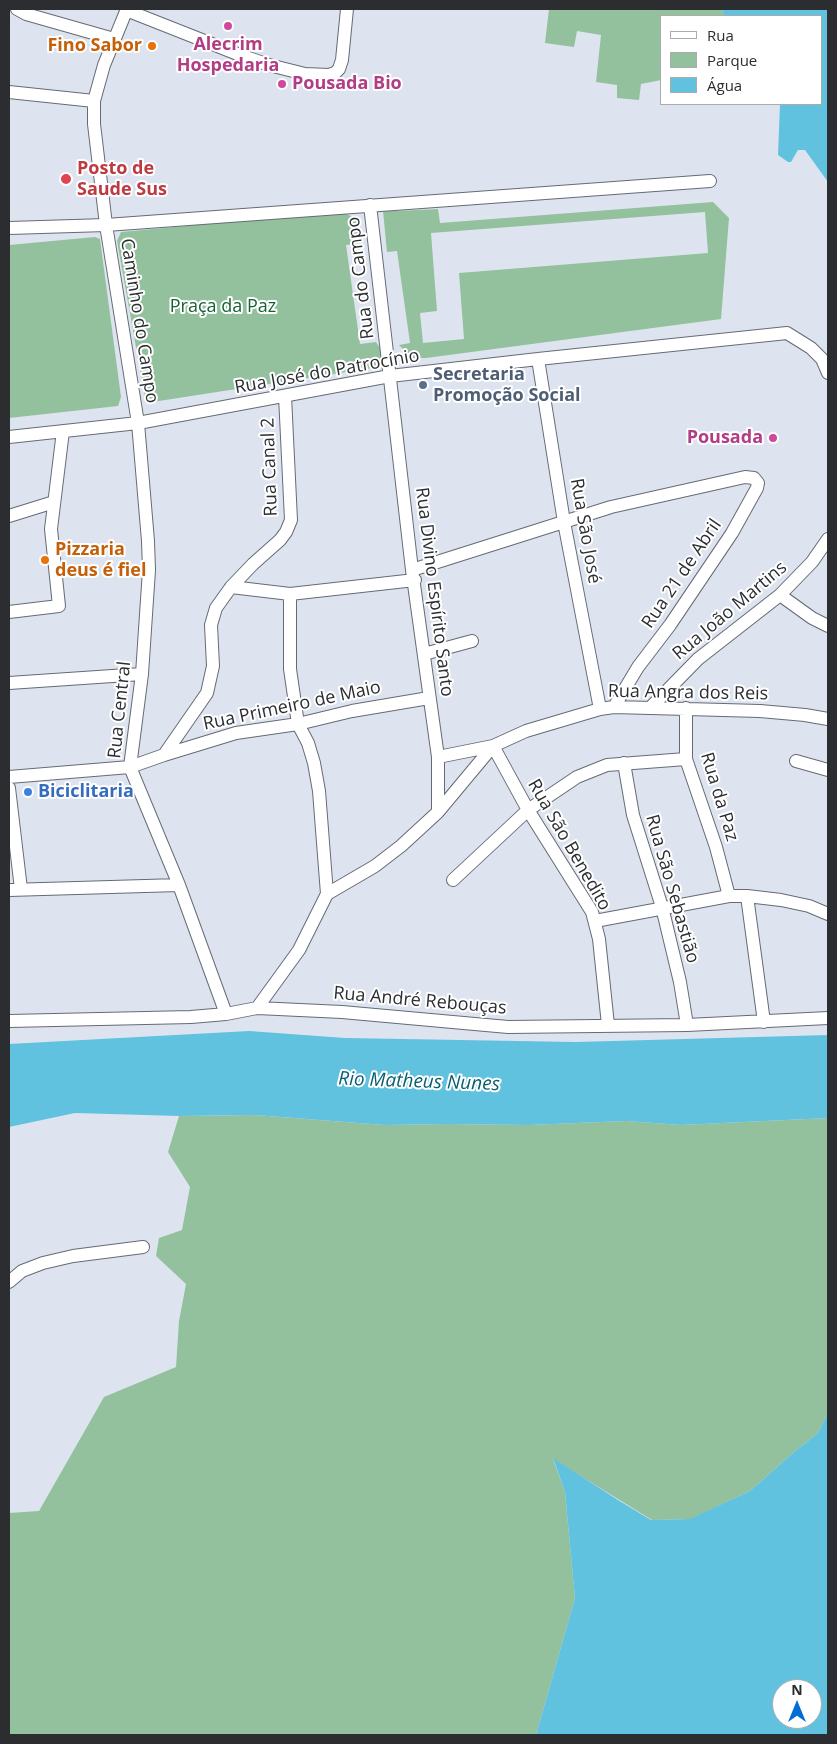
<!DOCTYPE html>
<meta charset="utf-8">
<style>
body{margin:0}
#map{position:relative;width:837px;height:1744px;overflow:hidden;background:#dee4ef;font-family:"Open Sans",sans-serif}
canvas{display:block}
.frame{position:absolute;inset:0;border:10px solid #2b2d31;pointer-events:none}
.legend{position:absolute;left:660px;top:15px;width:162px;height:90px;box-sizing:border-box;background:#fff;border:1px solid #aaabad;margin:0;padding:6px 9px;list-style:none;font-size:15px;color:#2b2d31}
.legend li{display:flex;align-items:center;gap:10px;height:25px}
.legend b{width:25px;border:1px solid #aaabad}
.north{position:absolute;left:772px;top:1679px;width:50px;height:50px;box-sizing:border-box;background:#fff;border:1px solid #aaabad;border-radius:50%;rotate:0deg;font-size:14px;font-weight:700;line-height:20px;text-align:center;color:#2b2d31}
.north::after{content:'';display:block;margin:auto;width:18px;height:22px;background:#036dd5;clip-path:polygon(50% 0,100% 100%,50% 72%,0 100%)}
</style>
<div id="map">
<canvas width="837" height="1744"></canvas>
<div class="frame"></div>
<ul class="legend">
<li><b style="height:6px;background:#fff"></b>Rua</li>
<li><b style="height:14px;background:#93c19d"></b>Parque</li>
<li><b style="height:14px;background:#61c2e0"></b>Água</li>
</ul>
<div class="north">N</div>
</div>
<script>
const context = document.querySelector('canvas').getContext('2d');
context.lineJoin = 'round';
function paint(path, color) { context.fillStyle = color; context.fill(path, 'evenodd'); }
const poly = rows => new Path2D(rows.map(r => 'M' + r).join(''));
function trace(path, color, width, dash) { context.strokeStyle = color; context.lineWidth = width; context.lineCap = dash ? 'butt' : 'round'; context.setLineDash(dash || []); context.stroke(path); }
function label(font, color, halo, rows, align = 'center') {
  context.font = font + ' "Open Sans",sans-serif'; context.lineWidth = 4; context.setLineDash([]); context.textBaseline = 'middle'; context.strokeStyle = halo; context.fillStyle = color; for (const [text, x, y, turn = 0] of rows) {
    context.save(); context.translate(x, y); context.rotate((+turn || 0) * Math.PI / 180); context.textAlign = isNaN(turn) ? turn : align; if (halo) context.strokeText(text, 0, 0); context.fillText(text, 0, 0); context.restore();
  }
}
paint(poly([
 [549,9,722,9,724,16,661,16,661,80,641,84,639,100,617,98,617,85,596,82,601,35,577,31,574,47,545,43],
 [713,202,729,218,721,319,426,358,413,358,406,352,399,345,410,343,397,251,387,252,383,211,388,208,396,211,438,209,440,223],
 [705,212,708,253,459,273,464,339,423,343,420,313,437,311,431,233],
 [337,212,349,215,357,221,362,243,346,245,360,344,376,342,382,351,381,363,372,368,146,403,117,241,121,232],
 [95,237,100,239,121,397,118,406,9,418,9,245],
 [255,1115,384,1125,448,1124,529,1125,626,1121,681,1125,828,1118,828,1413,817,1434,794,1452,750,1491,691,1519,652,1520,553,1459,565,1492,575,1598,536,1735,9,1735,9,1513,39,1511,104,1397,176,1367,179,1321,186,1284,156,1256,159,1238,182,1230,190,1187,168,1152,179,1116]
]), '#93c19d');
paint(poly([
 [722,9,828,9,828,182,805,150,798,150,791,162,788,162,778,155,780,104,821,104,821,16,724,16],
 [249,1031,345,1038,576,1042,828,1035,828,1118,681,1125,626,1121,529,1125,448,1124,384,1125,255,1115,179,1116,75,1113,9,1127,9,1044],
 [828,1413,828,1735,536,1735,575,1598,565,1492,553,1458,618,1500,651,1520,690,1519,750,1491,794,1452,817,1434],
 [782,1689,812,1689,812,1719,782,1719]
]), '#61c2e0');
const street = poly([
 [17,9,26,14,114,39],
 [127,9,104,65,94,101,94,124,106,225,138,423,148,541,149,570,142,674,130,767,179,885,226,1014],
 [126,10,240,55,269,65,305,74,329,75,335,73,339,69,342,60,347,9],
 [9,92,94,101],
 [370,205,412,570,438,757,438,812],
 [9,228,106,225,710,181],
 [538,359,564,522,600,709],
 [9,437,138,423,390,376,538,359,787,333,811,348,822,359,828,373],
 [9,516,54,502],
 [412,570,611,507,745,477,754,478,758,483,757,488,732,533,670,625,638,667,614,707],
 [231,587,290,594,415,580],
 [290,594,290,669,298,724,308,743,314,763,319,791,327,894],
 [780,595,812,618,828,626],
 [9,612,59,606,51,529,63,431],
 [424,654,472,641],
 [9,683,142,674],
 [651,707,698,659,780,595,812,562,828,539],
 [686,708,686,759,716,847,729,896],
 [164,755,236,733,298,724,352,711,429,698],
 [438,757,493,746,528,810,592,912,599,939,608,1025],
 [796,761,828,770],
 [624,763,633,815,662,907,680,982,687,1025],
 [9,777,130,767,164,755,207,693,213,666,211,625,216,608,231,587,253,564,280,540,286,532,291,520,285,396],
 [9,788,21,889],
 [453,880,528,810,577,777,607,765,686,759],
 [9,890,179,885],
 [747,896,764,1022],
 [595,921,729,896,747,896,781,900,809,906,828,914],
 [257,1008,299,950,327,894,375,866,401,846,438,812,493,746,526,731,600,709,614,707,760,711,805,715,828,719],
 [9,1021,191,1017,226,1014,257,1008,342,1012,508,1027,687,1025,828,1018],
 [9,1282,22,1271,43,1263,73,1256,143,1247]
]);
trace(street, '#666a74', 14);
trace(street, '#fff', 12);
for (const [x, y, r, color] of [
 [228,26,5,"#d1479c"],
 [152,46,5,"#e8710a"],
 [282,84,5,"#d1479c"],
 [66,179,6,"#e0444e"],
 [423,385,5,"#5c6f8a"],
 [773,438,5,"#d1479c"],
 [45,560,5,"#e8710a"],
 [28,792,5,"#3f7fe0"]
]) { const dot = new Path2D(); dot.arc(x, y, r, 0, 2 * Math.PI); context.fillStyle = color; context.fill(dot); trace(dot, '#fff', 2); }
label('bold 18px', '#b23c85', '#fff', [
 ["Alecrim",228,45],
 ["Hospedaria",228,66],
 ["Pousada Bio",292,84,"left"],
 ["Pousada",763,438,"right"]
]);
label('bold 18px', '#c56008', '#fff', [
 ["Fino Sabor",142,46],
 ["Pizzaria",55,550,"left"],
 ["deus é fiel",55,571,"left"]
], 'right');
label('bold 18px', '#be3a42', '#fff', [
 ["Posto de",77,169],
 ["Saude Sus",77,190]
], 'left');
label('18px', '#2b2d31', '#fff', [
 ["Rua do Campo",361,278,-97],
 ["Caminho do Campo",139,321,81],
 ["Rua José do Patrocínio",327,372,-10],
 ["Rua Canal 2",270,467,-92],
 ["Rua São José",585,531,80],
 ["Rua 21 de Abril",682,574,-56],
 ["Rua Divino Espírito Santo",434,592,83],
 ["Rua João Martins",730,611,-40],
 ["Rua Angra dos Reis",688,693,1],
 ["Rua Primeiro de Maio",292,706,-12],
 ["Rua Central",120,710,-84],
 ["Rua da Paz",719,797,73],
 ["Rua São Benedito",569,845,60],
 ["Rua São Sebastião",672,889,74],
 ["Rua André Rebouças",420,1001,5]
]);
label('18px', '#176132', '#fff', [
 ["Praça da Paz",223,307]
]);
label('bold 18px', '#4e5e75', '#fff', [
 ["Secretaria",433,375],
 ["Promoção Social",433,396]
], 'left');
label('bold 18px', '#366cbe', '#fff', [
 ["Biciclitaria",38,792]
], 'left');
label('italic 19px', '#085d71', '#fff', [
 ["Rio Matheus Nunes",419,1082,2]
]);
</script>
